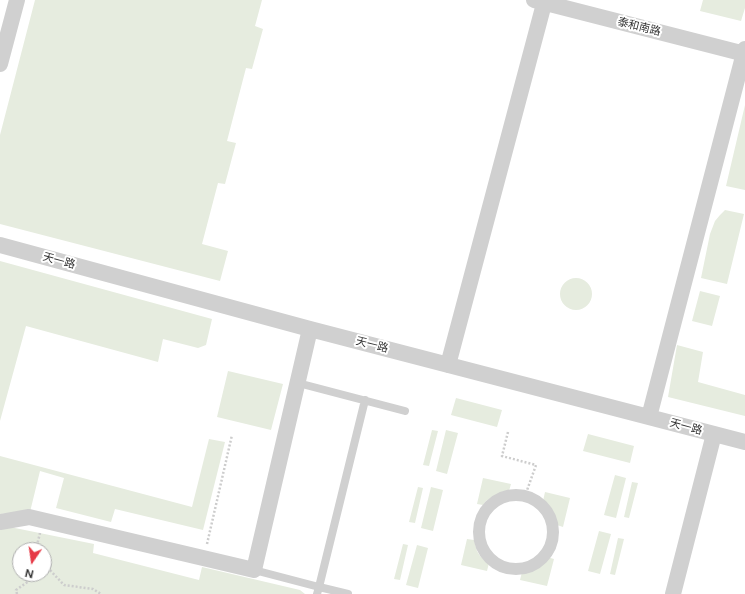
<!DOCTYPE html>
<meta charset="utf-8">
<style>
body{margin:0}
#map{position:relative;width:745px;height:594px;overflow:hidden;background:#fff;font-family:Figtree,sans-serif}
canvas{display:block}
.north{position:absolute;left:12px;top:542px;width:40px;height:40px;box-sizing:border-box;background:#fff;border:1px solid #adadad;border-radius:50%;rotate:193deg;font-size:11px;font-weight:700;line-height:16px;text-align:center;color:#333}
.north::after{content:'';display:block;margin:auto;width:14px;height:18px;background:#e63946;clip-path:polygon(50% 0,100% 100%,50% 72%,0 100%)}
</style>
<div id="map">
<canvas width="745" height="594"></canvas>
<div class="north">N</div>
</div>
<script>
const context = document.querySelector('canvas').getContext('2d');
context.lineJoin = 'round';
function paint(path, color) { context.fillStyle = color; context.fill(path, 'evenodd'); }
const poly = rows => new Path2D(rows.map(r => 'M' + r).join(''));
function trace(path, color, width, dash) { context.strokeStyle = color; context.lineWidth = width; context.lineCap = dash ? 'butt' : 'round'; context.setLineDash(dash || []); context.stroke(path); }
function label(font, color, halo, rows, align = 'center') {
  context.font = font + ' Figtree,"Noto Sans SC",sans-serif'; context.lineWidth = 4; context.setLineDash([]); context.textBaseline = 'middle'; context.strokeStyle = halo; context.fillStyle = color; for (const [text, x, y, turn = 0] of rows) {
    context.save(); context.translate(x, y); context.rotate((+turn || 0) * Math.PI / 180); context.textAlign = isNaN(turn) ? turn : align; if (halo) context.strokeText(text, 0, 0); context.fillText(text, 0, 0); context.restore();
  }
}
paint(poly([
 [35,0,262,0,255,26,263,29,252,69,246,68,227,141,236,143,225,184,218,183,202,244,228,251,220,281,0,224,0,135],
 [703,0,745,0,745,8,741,21,700,11],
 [745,105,745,190,726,186],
 [725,210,744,214,727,284,701,278,710,234,715,221,720,215],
 [0,261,212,319,206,345,198,348,163,339,158,362,26,326,0,421],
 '560 294a16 16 0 1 1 32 0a16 16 0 1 1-32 0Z',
 [700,291,720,296,712,326,692,321],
 [677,345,703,352,698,382,745,395,745,416,668,397],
 [228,371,283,384,271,430,217,417],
 [456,398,502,410,497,427,451,415],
 [432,430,438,431,429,466,423,465],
 [446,430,458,433,447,474,436,471],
 [588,434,634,446,630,463,583,451],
 [209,439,225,442,203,530,115,509,111,522,56,508,64,478,40,471,30,512,0,514,0,456,192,507],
 [615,475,626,478,616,518,604,515],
 [483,478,511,484,509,491,504,491,492,497,486,501,483,505,477,504],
 [632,482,638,483,629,518,624,517],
 [418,487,423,488,415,523,409,522],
 [431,487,443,490,433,531,421,528],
 [545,492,570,498,563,527,557,525,553,512,551,508,543,501],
 [0,525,94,544,93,553,199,580,202,567,300,590,305,594,0,594],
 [20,550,44,550,44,574,20,574],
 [599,531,611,534,600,574,588,571],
 [618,538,624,539,615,575,610,574],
 [467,539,474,540,477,551,480,556,489,563,487,571,461,565],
 [403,544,408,545,400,580,394,579],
 [417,545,428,548,418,588,406,585],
 [547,557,554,559,547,586,520,580,522,572,528,571,541,566]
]), '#e6ecdf');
trace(poly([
 [508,432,502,456,536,465,525,496],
 [207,544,232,435],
 [39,550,37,545,40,533],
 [44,560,48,568,64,585,93,589,101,594],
 [17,594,16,590,39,574]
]), '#cdcdcd', 2.5, [2, 2]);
trace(poly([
 [298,383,405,411],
 [254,570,319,587,365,400],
 [317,594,319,587,348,594]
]), '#d0d0d0', 8);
trace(poly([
 '479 532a37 37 0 1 1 74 0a37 37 0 1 1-74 0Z'
]), '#d0d0d0', 12);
trace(poly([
 [534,0,745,54],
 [0,64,17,0],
 [0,245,310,329,745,442],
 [448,365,545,0],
 [649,417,745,49],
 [0,522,29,517,254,570,310,329],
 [673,594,714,434]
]), '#d0d0d0', 16);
label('11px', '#333', '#fff', [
 ["泰和南路",639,27,14],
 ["天一路",59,261,15],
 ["天一路",372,345,14],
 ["天一路",686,427,15]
]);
</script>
